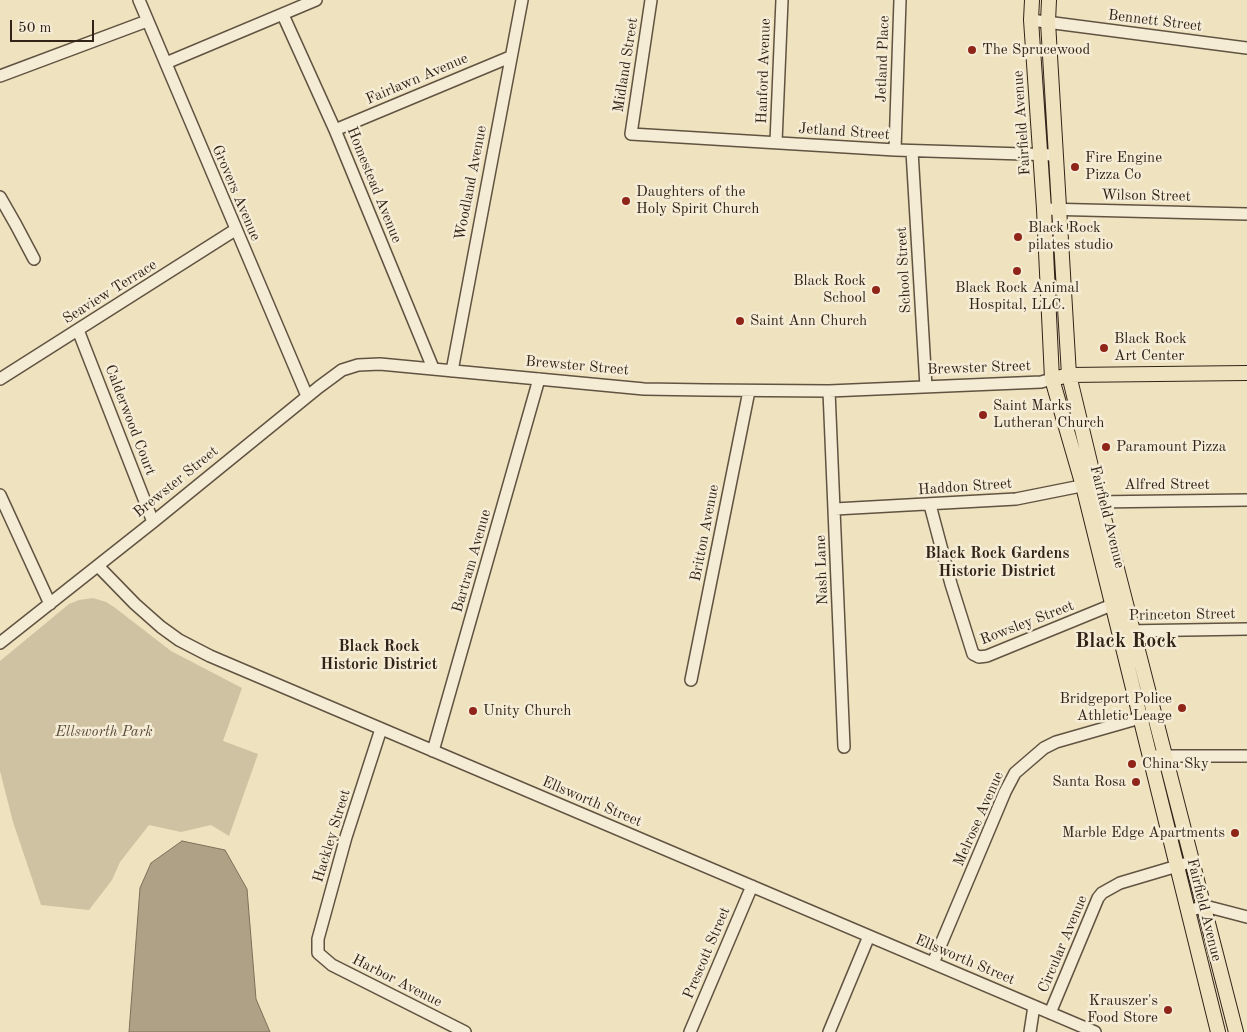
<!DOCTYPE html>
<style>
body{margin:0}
#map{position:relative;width:1247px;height:1032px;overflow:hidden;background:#efe2be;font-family:"Old Standard TT",serif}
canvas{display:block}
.scale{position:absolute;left:10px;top:20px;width:84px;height:22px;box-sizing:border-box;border:2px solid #322319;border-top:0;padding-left:6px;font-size:15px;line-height:18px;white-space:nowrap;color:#322319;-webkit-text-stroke:4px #f5ecd5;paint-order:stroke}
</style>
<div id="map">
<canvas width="1247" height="1032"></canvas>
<div class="scale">50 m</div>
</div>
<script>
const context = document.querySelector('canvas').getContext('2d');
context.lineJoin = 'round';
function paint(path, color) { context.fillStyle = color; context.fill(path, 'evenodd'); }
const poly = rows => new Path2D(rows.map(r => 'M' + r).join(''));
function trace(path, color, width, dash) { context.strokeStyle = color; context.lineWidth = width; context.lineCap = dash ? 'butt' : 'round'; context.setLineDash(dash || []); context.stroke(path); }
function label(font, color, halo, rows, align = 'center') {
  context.font = font + ' "Old Standard TT",serif'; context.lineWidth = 5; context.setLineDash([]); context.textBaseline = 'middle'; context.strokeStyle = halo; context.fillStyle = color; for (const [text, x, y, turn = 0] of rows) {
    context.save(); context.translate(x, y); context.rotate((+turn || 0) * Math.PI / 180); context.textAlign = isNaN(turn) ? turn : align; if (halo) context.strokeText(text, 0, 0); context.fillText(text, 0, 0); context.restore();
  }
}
paint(poly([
 [93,598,106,602,114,607,171,651,242,688,223,741,258,754,229,836,211,825,181,832,149,825,120,862,112,880,89,910,41,905,13,822,0,771,0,661,69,604,79,600]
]), '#cfc2a2');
const water = poly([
 [182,841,225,850,247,889,256,999,270,1032,129,1032,140,888,151,863,182,841]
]);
paint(water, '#afa186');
trace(water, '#7d6f5a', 1);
const minor = poly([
 [139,0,307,396],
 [651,0,631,134,895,150,1055,155],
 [283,15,335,130,433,368],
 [1031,20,1247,48],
 [166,63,316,0],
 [0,76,147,21],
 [335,130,510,57],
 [776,142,782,0],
 [895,150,900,0],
 [912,151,926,387],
 [0,197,16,225,34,259],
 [1044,209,1247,214],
 [78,330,153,522],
 [452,371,522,0],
 [0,379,235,230],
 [829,391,844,747],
 [0,495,50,604],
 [1093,502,1247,500],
 [930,505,951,584,973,654,979,657,987,656,1119,602],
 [835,509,1016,499,1091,484],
 [98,566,135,604,161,627,179,640,210,656,1095,1032],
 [1125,631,1247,629],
 [0,643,153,522,319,387,342,370,358,365,380,364,644,389,706,390,829,391,1041,382,1052,379],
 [691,680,749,391],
 [381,729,346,837,318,939,318,953,332,965,465,1032],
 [433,751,539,379],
 [1150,756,1247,756],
 [1188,911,1205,906,1247,917],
 [933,963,1005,792,1015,773,1044,748,1056,742,1147,716],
 [1050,1013,1098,898,1102,893,1120,883,1184,864],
 [690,1032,752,886],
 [829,1032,869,936],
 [1030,1032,1034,1006]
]);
const major = poly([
 [1032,0,1031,20,1044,209,1052,379,1083,486,1218,1032],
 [1049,0,1048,22,1069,375,1095,483,1236,1032],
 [1061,377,1069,375,1247,373]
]);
trace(minor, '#615342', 14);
trace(major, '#322319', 16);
trace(minor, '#f5ecd5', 11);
trace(major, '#efe2be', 14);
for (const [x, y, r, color] of [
 [972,50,5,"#8f2418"],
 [1075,167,5,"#8f2418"],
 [626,201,5,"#8f2418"],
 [1018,237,5,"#8f2418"],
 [1017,271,5,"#8f2418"],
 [876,290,5,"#8f2418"],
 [740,321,5,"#8f2418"],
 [1104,348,5,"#8f2418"],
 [983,415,5,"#8f2418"],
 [1106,447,5,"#8f2418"],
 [1182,708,5,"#8f2418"],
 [473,711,5,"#8f2418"],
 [1132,764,5,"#8f2418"],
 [1136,782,5,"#8f2418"],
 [1235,833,5,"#8f2418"],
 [1168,1010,5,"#8f2418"]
]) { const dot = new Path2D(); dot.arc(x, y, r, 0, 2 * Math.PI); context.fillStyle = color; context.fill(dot); trace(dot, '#f5ecd5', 2); }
label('15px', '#322319', '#f5ecd5', [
 ["Bennett Street",1155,21,7],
 ["Jetland Place",883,59,-88],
 ["Midland Street",626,65,-81],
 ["Hanford Avenue",764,71,-88],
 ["Fairlawn Avenue",417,79,-23],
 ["Fairfield Avenue",1022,123,-94],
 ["Jetland Street",844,132,4],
 ["Woodland Avenue",471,183,-79],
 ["Homestead Avenue",374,185,68],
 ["Grovers Avenue",236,193,67],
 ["Wilson Street",1146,196,1],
 ["School Street",904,270,-93],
 ["Seaview Terrace",110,292,-32],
 ["Brewster Street",577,366,5],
 ["Brewster Street",979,368,-2],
 ["Calderwood Court",130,420,69],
 ["Brewster Street",176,482,-39],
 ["Alfred Street",1167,485],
 ["Haddon Street",965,487,-4],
 ["Fairfield Avenue",1107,517,76],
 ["Britton Avenue",705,533,-79],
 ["Bartram Avenue",472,561,-74],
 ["Nash Lane",822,570,-92],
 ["Princeton Street",1182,615,-1],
 ["Rowsley Street",1027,623,-21],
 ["Ellsworth Street",592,802,23],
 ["Melrose Avenue",979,819,-66],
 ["Hackley Street",332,836,-73],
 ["Fairfield Avenue",1204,910,76],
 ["Circular Avenue",1063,944,-67],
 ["Prescott Street",707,953,-67],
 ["Ellsworth Street",965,960,23],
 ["Harbor Avenue",397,981,27]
]);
label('15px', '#322319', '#f5ecd5', [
 ["The Sprucewood",982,50],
 ["Fire Engine",1085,158],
 ["Pizza Co",1085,175],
 ["Daughters of the",636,192],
 ["Holy Spirit Church",636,209],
 ["Black Rock",1028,228],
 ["pilates studio",1028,245],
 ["Black Rock",866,281,"right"],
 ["School",866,298,"right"],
 ["Black Rock Animal",1017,288,"center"],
 ["Hospital, LLC.",1017,305,"center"],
 ["Saint Ann Church",750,321],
 ["Black Rock",1114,339],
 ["Art Center",1114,356],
 ["Saint Marks",993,406],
 ["Lutheran Church",993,423],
 ["Paramount Pizza",1116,447],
 ["Bridgeport Police",1172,699,"right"],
 ["Athletic Leage",1172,716,"right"],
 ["Unity Church",483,711],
 ["China Sky",1142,764],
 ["Santa Rosa",1126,782,"right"],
 ["Marble Edge Apartments",1225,833,"right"],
 ["Krauszer's",1158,1001,"right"],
 ["Food Store",1158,1018,"right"]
], 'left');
label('italic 15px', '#594b3b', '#f5ecd5', [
 ["Ellsworth Park",104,732]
]);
label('bold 16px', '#322319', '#f5ecd5', [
 ["Black Rock Gardens",997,554],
 ["Historic District",997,572],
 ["Black Rock",379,647],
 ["Historic District",379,665]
]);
label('bold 20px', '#322319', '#f5ecd5', [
 ["Black Rock",1126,642]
]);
</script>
